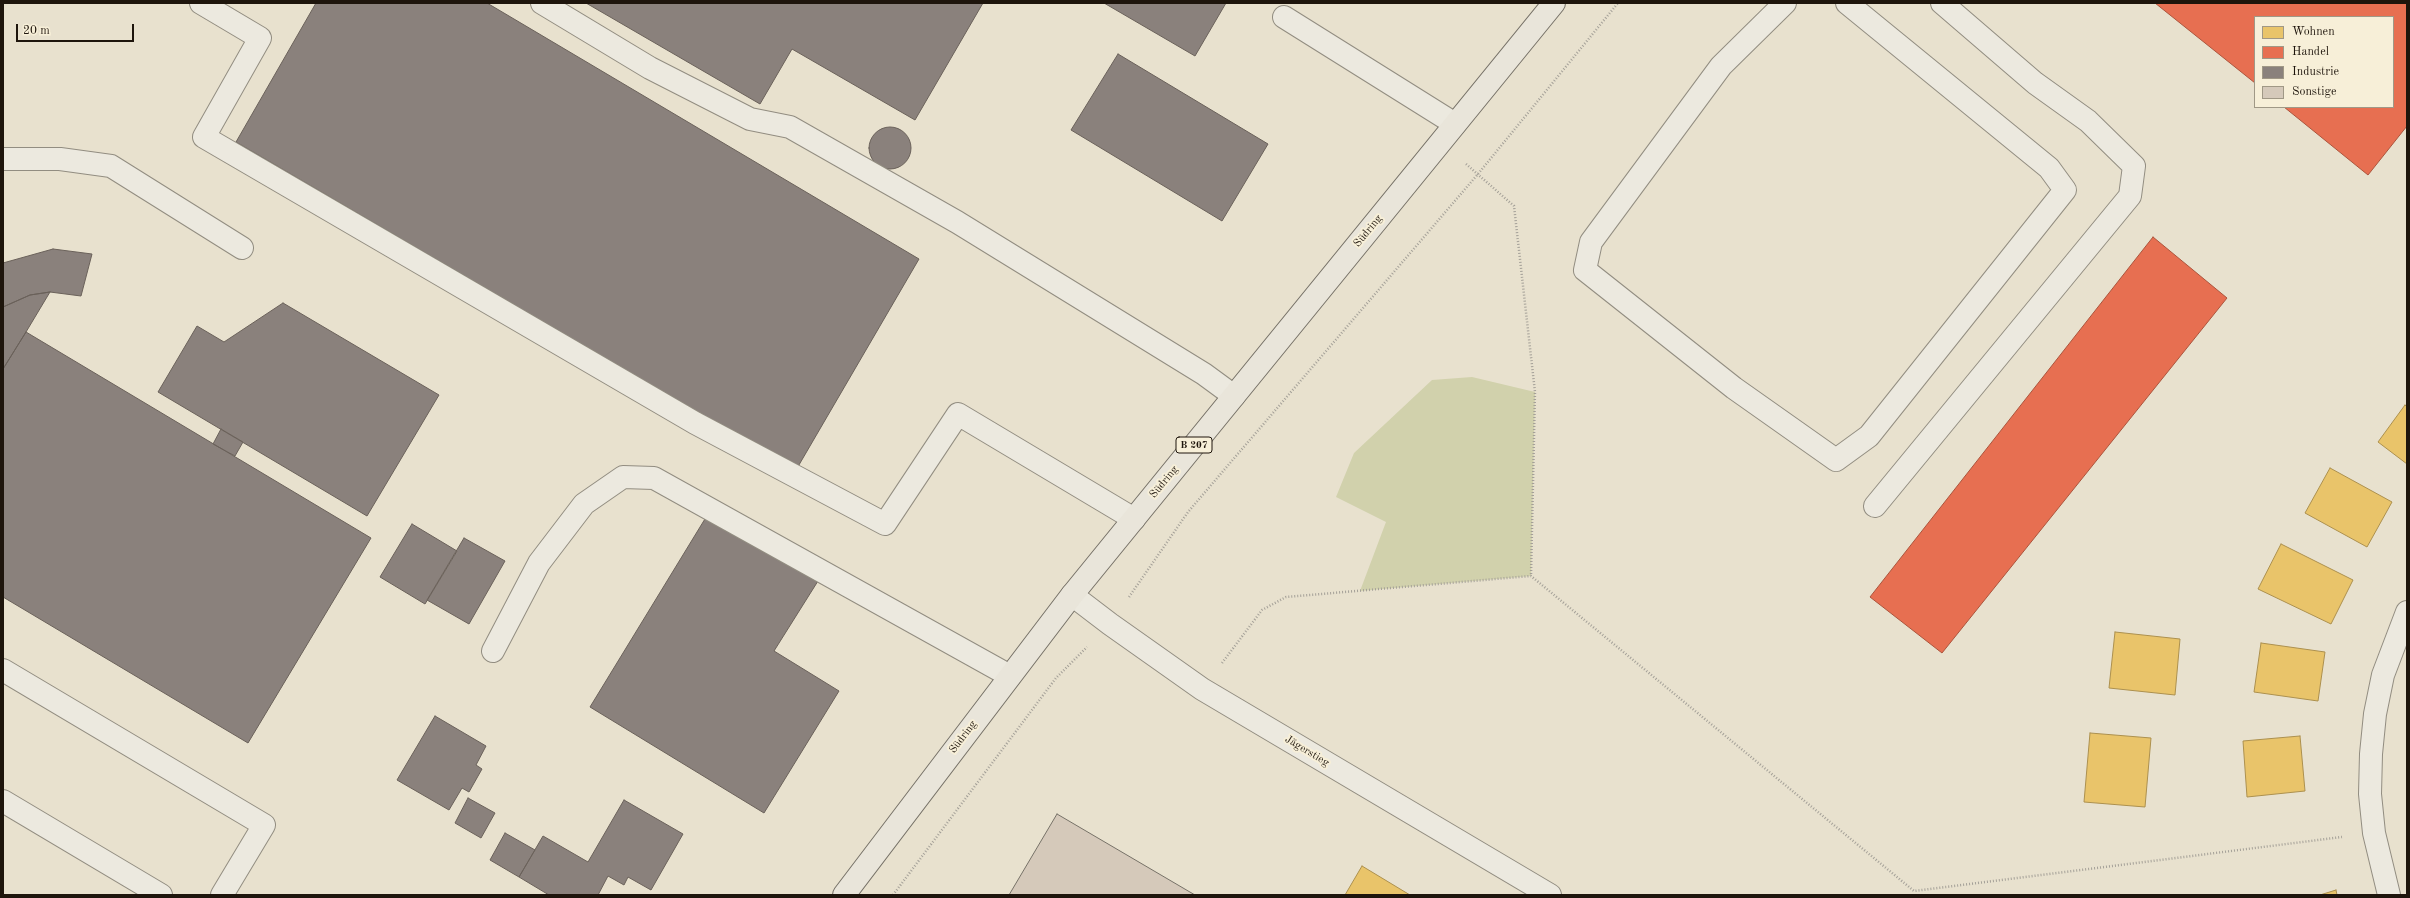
<!DOCTYPE html>
<meta charset="utf-8">
<style>
body{margin:0}
#map{position:relative;width:2410px;height:898px;overflow:hidden;background:#e8e1ce;font-family:"Old Standard TT",serif}
canvas{display:block}
.frame{position:absolute;inset:0;border:4px solid #1e150c;pointer-events:none}
.legend{position:absolute;left:2254px;top:16px;width:140px;height:92px;box-sizing:border-box;background:#f7efd8;border:1px solid #a09886;margin:0;padding:5px 7px;list-style:none;font-size:12px;color:#1e150c}
.legend li{display:flex;align-items:center;gap:8px;height:20px}
.legend b{width:20px;border:1px solid #a09886}
.scale{position:absolute;left:16px;top:24px;width:118px;height:18px;box-sizing:border-box;border:2px solid #1e150c;border-top:0;padding-left:5px;font-size:12px;line-height:14px;white-space:nowrap;color:#1e150c;-webkit-text-stroke:3px #f7efd8;paint-order:stroke}
</style>
<div id="map">
<canvas width="2410" height="898"></canvas>
<div class="frame"></div>
<ul class="legend">
<li><b style="height:11px;background:#e9c46a"></b>Wohnen</li>
<li><b style="height:11px;background:#e76f51"></b>Handel</li>
<li><b style="height:11px;background:#8a817c"></b>Industrie</li>
<li><b style="height:11px;background:#d5c9ba"></b>Sonstige</li>
</ul>
<div class="scale">20 m</div>
</div>
<script>
const context = document.querySelector('canvas').getContext('2d');
context.lineJoin = 'round';
function paint(path, color) { context.fillStyle = color; context.fill(path, 'evenodd'); }
const poly = rows => new Path2D(rows.map(r => 'M' + r).join(''));
function trace(path, color, width, dash) { context.strokeStyle = color; context.lineWidth = width; context.lineCap = dash ? 'butt' : 'round'; context.setLineDash(dash || []); context.stroke(path); }
function label(font, color, halo, rows, align = 'center') {
  context.font = font + ' "Old Standard TT",serif'; context.lineWidth = 4; context.setLineDash([]); context.textBaseline = 'middle'; context.strokeStyle = halo; context.fillStyle = color; for (const [text, x, y, turn = 0] of rows) {
    context.save(); context.translate(x, y); context.rotate((+turn || 0) * Math.PI / 180); context.textAlign = isNaN(turn) ? turn : align; if (halo) context.strokeText(text, 0, 0); context.fillText(text, 0, 0); context.restore();
  }
}
paint(poly([
 [1472,377,1535,392,1531,576,1360,591,1386,522,1336,497,1354,453,1432,380]
]), '#d1d1ac');
const homes = poly([
 [2405,405,2407,407,2407,464,2378,442,2405,405],
 [2330,468,2392,502,2367,547,2305,513,2330,468],
 [2281,544,2353,580,2331,624,2258,589,2281,544],
 [2115,632,2180,639,2175,695,2109,688,2115,632],
 [2261,643,2325,652,2318,701,2254,692,2261,643],
 [2090,733,2151,738,2145,807,2084,802,2090,733],
 [2300,736,2305,791,2247,797,2243,741,2300,736],
 [1362,866,1410,895,1345,895,1362,866],
 [2336,890,2337,895,2320,895,2336,890]
]);
paint(homes, '#e9c46a');
trace(homes, '#ac904e', 1);
const shops = poly([
 [2155,3,2407,3,2407,126,2368,175,2284,107,2393,107,2393,17,2255,17,2255,83,2155,3],
 [2153,237,2227,298,1942,653,1870,597,2153,237]
]);
paint(shops, '#e76f51');
trace(shops, '#ab543c', 1);
const industry = poly([
 [316,3,487,3,919,259,796,470,236,142,316,3],
 [586,3,983,3,915,120,792,49,760,104,586,3],
 [1104,3,1226,3,1195,56,1104,3],
 [1118,54,1268,144,1222,221,1071,130,1118,54],
 '869 148a21 21 0 1 1 42 0a21 21 0 1 1-42 0Z',
 [53,249,92,254,81,296,50,292,30,295,3,307,3,263,53,249],
 [50,292,26,332,3,369,3,307,30,295,50,292],
 [283,303,439,395,367,516,158,392,197,326,224,342,283,303],
 [26,332,371,538,248,743,3,597,3,369,26,332],
 [221,429,243,442,235,456,213,444,221,429],
 [708,514,818,581,774,651,839,691,764,813,590,707,708,514],
 [412,524,457,551,425,604,380,577,412,524],
 [464,538,505,561,469,624,427,600,464,538],
 [435,716,486,746,476,765,482,769,469,792,462,788,449,810,397,780,435,716],
 [468,798,495,813,481,838,455,823,468,798],
 [624,800,683,834,651,890,628,877,624,885,608,876,598,895,549,895,519,877,543,836,588,862,624,800],
 [505,833,535,850,519,877,490,860,505,833]
]);
paint(industry, '#8a817c');
trace(industry, '#6a615a', 1);
const building = poly([
 [1057,814,1195,895,1009,895,1057,814]
]);
paint(building, '#d5c9ba');
trace(building, '#767167', 1);
const minor = poly([
 [201,3,260,38,204,137,695,423,885,524,958,414,1134,519],
 [542,3,650,68,750,119,790,127,957,222,1204,374,1234,396],
 [1785,3,1721,66,1591,242,1585,270,1734,388,1836,460,1869,436,2065,190,2049,168,1847,3],
 [1284,17,1455,124],
 [3,159,60,159,111,166,242,248],
 [1875,506,2130,196,2134,166,2088,121,2035,83,1942,3],
 [1072,595,1110,624,1202,689,1550,895],
 [493,651,539,563,584,504,623,477,654,478,1010,676],
 [3,670,264,825,222,895],
 [3,801,161,895],
 [2389,895,2374,833,2370,794,2371,754,2375,714,2383,675,2407,612]
]);
const major = poly([
 [844,895,1072,595,1554,3]
]);
trace(minor, '#928d81', 24);
trace(major, '#767167', 24);
trace(poly([
 [1466,164,1514,206,1535,392,1531,576],
 [1129,597,1188,512,1478,174,1618,3],
 [1222,663,1262,610,1286,597,1531,576,1914,891,2342,837],
 [893,895,1056,678,1087,647]
]), '#a4a098', 2.5, [1, 2]);
trace(minor, '#ece9df', 22);
trace(major, '#e9e5da', 22);
for (const [x, y, w] of [
 [1194,445,36]
]) { const box = new Path2D(); box.roundRect(x - w / 2, y - 8, w, 16, 3); context.fillStyle = '#f7efd8'; context.fill(box); trace(box, '#1e150c', 1); }
label('bold 10px', '#1e150c', null, [
 ["B 207",1194,445]
]);
label('11px', '#1e150c', '#f7efd8', [
 ["Südring",1368,231,-51],
 ["Südring",1164,482,-51],
 ["Südring",963,737,-53],
 ["Jägerstieg",1307,751,31]
]);
</script>
